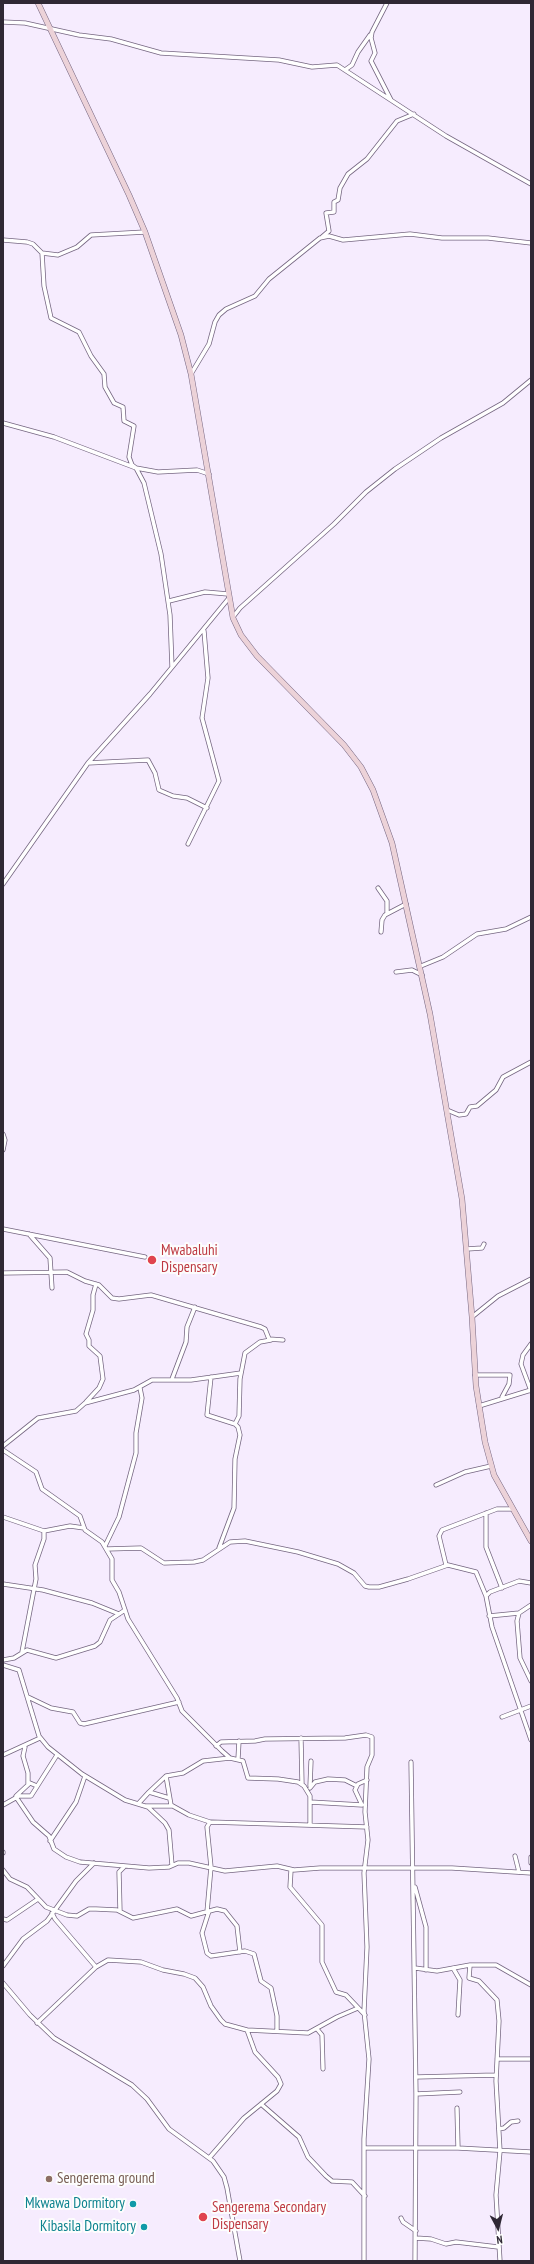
<!DOCTYPE html>
<style>
body{margin:0}
#map{position:relative;width:534px;height:2264px;overflow:hidden;background:#f6ecfe;font-family:"PT Sans Narrow",sans-serif}
canvas{display:block}
.frame{position:absolute;inset:0;border:4px solid #2f2834;pointer-events:none}
.north{position:absolute;left:478px;top:2208px;width:40px;height:40px;-webkit-text-stroke:3px #fdfdfd;paint-order:stroke;rotate:173deg;font-size:11px;font-weight:700;line-height:16px;text-align:center;color:#2f2834}
.north::after{content:'';display:block;margin:auto;width:14px;height:18px;background:#2f2834;clip-path:polygon(50% 0,100% 100%,50% 72%,0 100%)}
</style>
<div id="map">
<canvas width="534" height="2264"></canvas>
<div class="frame"></div>
<div class="north">N</div>
</div>
<script>
const context = document.querySelector('canvas').getContext('2d');
context.lineJoin = 'round';
const poly = rows => new Path2D(rows.map(r => 'M' + r).join(''));
function trace(path, color, width, dash) { context.strokeStyle = color; context.lineWidth = width; context.lineCap = dash ? 'butt' : 'round'; context.setLineDash(dash || []); context.stroke(path); }
function label(font, color, halo, rows, align = 'center') {
  context.font = font + ' "PT Sans Narrow",sans-serif'; context.lineWidth = 4; context.setLineDash([]); context.textBaseline = 'middle'; context.strokeStyle = halo; context.fillStyle = color; for (const [text, x, y, turn = 0] of rows) {
    context.save(); context.translate(x, y); context.rotate((+turn || 0) * Math.PI / 180); context.textAlign = isNaN(turn) ? turn : align; if (halo) context.strokeText(text, 0, 0); context.fillText(text, 0, 0); context.restore();
  }
}
const street = poly([
 [387,3,372,32,371,38,375,53,371,61,391,100],
 [3,22,25,23,79,35,111,39,161,53,279,60,312,67,337,65,446,136,531,184],
 [345,70,352,65,358,52,370,35],
 [322,237,329,231,326,213,334,212,334,202,338,200,340,188,348,174,367,159,397,121,414,114],
 [3,240,27,242,33,244,42,253,58,255,77,247,91,235,145,232],
 [42,253,44,286,51,318,79,332,91,356,104,374,105,387,114,403,123,407,124,421,134,426,129,457,132,465,136,468,144,483,161,554,170,615,172,667],
 [191,374,209,344,215,322,219,315,226,309,255,296,269,279,320,238,329,236,343,240,410,234,442,238,488,238,531,243],
 [3,423,54,437,136,468,158,472,197,470,209,474],
 [169,601,205,592,228,594],
 [233,617,240,608,334,524,366,492,395,469,441,438,503,403,531,380],
 [88,763,148,760,155,773,159,790,173,796,187,798,207,808],
 [188,844,219,781,202,718,208,678,204,631],
 [3,884,88,763,150,694,229,598],
 [378,888,387,901,387,913],
 [381,932,382,920,385,915,406,904],
 [421,966,443,957,477,934,506,929,531,917],
 [396,972,412,970,422,975],
 [447,1110,459,1115,466,1114,470,1107,477,1106,496,1090,503,1077,531,1062],
 [3,1134,5,1140,3,1150],
 [3,1229,145,1257],
 [29,1234,50,1258,52,1288],
 [467,1249,482,1248,484,1244],
 [3,1273,67,1272,85,1281,99,1285,112,1298,119,1299,151,1295,261,1327,265,1329,269,1339,283,1340],
 [472,1317,498,1296,531,1279],
 [531,1344,523,1355,521,1364,531,1391],
 [475,1375,510,1375,509,1384,502,1397],
 [211,1377,207,1415,235,1424,238,1427,240,1435,235,1459,234,1508,219,1548],
 [172,1379,186,1342,187,1327,195,1307],
 [86,1402,99,1388,103,1379,100,1356,89,1346,89,1340,86,1334,93,1310,93,1295,96,1284],
 [479,1406,531,1390],
 [235,1424,239,1416,240,1379,245,1353,260,1342,271,1340],
 [3,1446,38,1418,76,1411,85,1403,134,1390,152,1380,191,1380,241,1373],
 [3,1450,36,1472,42,1489,80,1516,85,1530,102,1542,112,1559,112,1580,119,1592,128,1619,177,1698,182,1711,222,1751,230,1758,243,1761,248,1778,278,1779,298,1782,304,1786,310,1796,310,1824],
 [436,1485,465,1472,491,1466],
 [486,1513,486,1547,502,1588],
 [3,1517,44,1531,70,1526,84,1528],
 [105,1546,119,1517,136,1453,136,1433,142,1398,140,1388],
 [107,1549,141,1548,164,1563,194,1562,203,1560,230,1542,245,1541,298,1552,338,1564,354,1573,365,1586,369,1587,379,1587,408,1579,448,1565,476,1572,486,1596],
 [446,1565,439,1536,442,1530,497,1509,513,1509],
 [531,1583,519,1581,490,1592,486,1596,492,1627,531,1740],
 [3,1584,43,1590,92,1603,119,1614],
 [531,1605,519,1613,517,1621,520,1658,531,1681],
 [489,1616,519,1613],
 [22,1652,36,1579,35,1565,44,1539,44,1531],
 [3,1660,14,1658,27,1650,56,1658,95,1646,100,1642,110,1620,125,1610],
 [3,1665,19,1670,39,1736,48,1747,82,1774,125,1800,148,1807,165,1823,169,1830,172,1865],
 [28,1697,51,1708,73,1712,80,1723,84,1724,179,1702],
 [502,1717,531,1706],
 [301,1738,302,1784],
 [216,1746,221,1742,255,1741,265,1739,345,1738,366,1735,372,1737,372,1755,367,1767,365,1812,368,1840,364,1873,367,1947,364,2011,369,2059,364,2139,364,2261],
 [25,1747,23,1756,28,1773,28,1784],
 [3,1755,40,1738],
 [238,1759,239,1741],
 [411,1762,416,2094,415,2261],
 [166,1776,171,1805,189,1815,210,1822],
 [310,1786,311,1761],
 [310,1788,315,1782,328,1779,345,1780,357,1786],
 [149,1792,166,1776,183,1773,203,1761,230,1758],
 [16,1796,30,1783,37,1786],
 [16,1797,33,1822,49,1836,54,1849,66,1857,80,1862,149,1868,169,1867,178,1863,189,1863,225,1871,277,1866,294,1870,320,1868,452,1868,531,1873],
 [310,1802,362,1805],
 [138,1804,149,1792,169,1798],
 [3,1805,19,1796,31,1796,57,1755],
 [362,1805,355,1790,358,1784,367,1780],
 [146,1806,172,1806],
 [50,1841,76,1802,85,1776],
 [3,1852,3,1853],
 [515,1856,519,1872],
 [531,1857,531,1863],
 [3,1870,10,1879,27,1887,46,1907,67,1915,77,1916,89,1909,96,1909,117,1910,133,1918,177,1909,191,1916,217,1909,225,1911,237,1926,240,1952],
 [291,1870,290,1887,322,1925,322,1962,336,1992,346,1995,365,2015],
 [415,1887,426,1927,426,1970],
 [120,1911,119,1872,124,1867],
 [209,1911,202,1933,207,1953,211,1956,245,1951,254,1954,261,1981,271,1988,277,2016,277,2031],
 [207,1912,211,1867,207,1827,210,1822,367,1827],
 [52,1913,55,1919,96,1967],
 [3,1919,7,1920,38,1899],
 [470,1965,469,1978,479,1981,497,2000,499,2021,496,2081,500,2151,496,2195,500,2261],
 [3,1966,23,1939,47,1921,76,1881,94,1863],
 [415,1968,437,1971,470,1965,496,1965,531,1985],
 [453,1968,460,1980,458,2015],
 [3,1983,30,2015,54,2038,132,2085,147,2099,169,2129,213,2161,224,2177,227,2188,240,2261],
 [37,2023,96,1967,108,1960,141,1962,163,1970,184,1974,195,1978,203,1987,211,2006,221,2020,225,2024,247,2030,255,2052,278,2077,281,2084,277,2091,244,2118,210,2157],
 [317,2029,322,2035,323,2069],
 [247,2030,308,2033,337,2017,358,2008],
 [497,2059,531,2059],
 [416,2077,496,2075],
 [416,2094,460,2092],
 [261,2104,299,2137,308,2157,326,2176,332,2181,352,2182,365,2196],
 [457,2108,458,2148],
 [499,2129,504,2128,511,2122,518,2121],
 [364,2148,458,2148,531,2152],
 [401,2218,403,2222,416,2231],
 [416,2238,431,2239,446,2244,456,2242,498,2247]
]);
const secondary = poly([
 [38,3,129,195,145,232,181,335,191,374,233,618,241,635,257,656,344,745,361,767,373,790,392,843,430,1014,462,1199,472,1317,476,1386,485,1442,494,1475,531,1541]
]);
trace(street, '#756681', 5);
trace(secondary, '#756681', 6);
trace(street, '#fff', 3.5);
trace(secondary, '#ecd2d8', 5);
for (const [x, y, r, color] of [
 [152,1260,5,"#e0444e"],
 [49,2179,4,"#8d6e63"],
 [133,2204,4,"#0f9aa8"],
 [203,2217,5,"#e0444e"],
 [144,2227,4,"#0f9aa8"]
]) { const dot = new Path2D(); dot.arc(x, y, r, 0, 2 * Math.PI); context.fillStyle = color; context.fill(dot); trace(dot, '#fdfdfd', 1.5); }
label('15px', '#be3a42', '#fdfdfd', [
 ["Mwabaluhi",161,1251],
 ["Dispensary",161,1268],
 ["Sengerema Secondary",212,2208],
 ["Dispensary",212,2225]
], 'left');
label('15px', '#785e54', '#fdfdfd', [
 ["Sengerema ground",57,2179]
], 'left');
label('15px', '#0d838f', '#fdfdfd', [
 ["Mkwawa Dormitory",125,2204],
 ["Kibasila Dormitory",136,2227]
], 'right');
</script>
